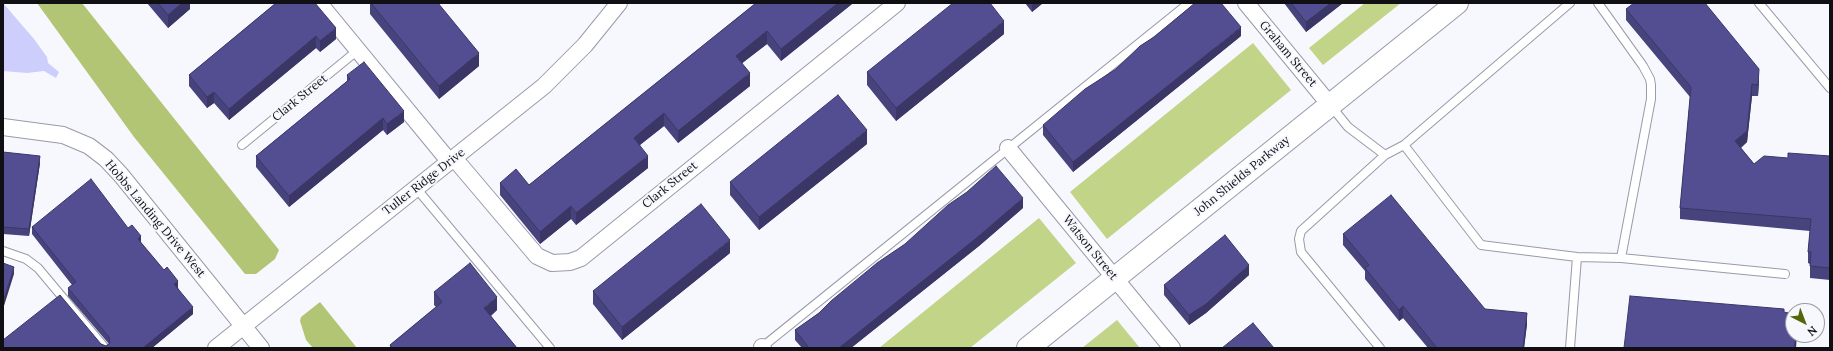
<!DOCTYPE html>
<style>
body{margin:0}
#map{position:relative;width:1833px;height:351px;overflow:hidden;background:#f7f7fe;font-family:Lora,serif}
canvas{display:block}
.frame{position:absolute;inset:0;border:4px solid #0f0f14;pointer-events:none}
.north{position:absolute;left:1785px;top:303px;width:40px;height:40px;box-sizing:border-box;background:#f7f7fe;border:1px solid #9a9aa0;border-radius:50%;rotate:138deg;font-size:11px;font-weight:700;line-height:16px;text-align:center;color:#0f0f14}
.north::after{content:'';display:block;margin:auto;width:14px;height:18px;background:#56640a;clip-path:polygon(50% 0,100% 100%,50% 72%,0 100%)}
</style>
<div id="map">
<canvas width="1833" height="351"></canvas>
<div class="frame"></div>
<div class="north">N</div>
</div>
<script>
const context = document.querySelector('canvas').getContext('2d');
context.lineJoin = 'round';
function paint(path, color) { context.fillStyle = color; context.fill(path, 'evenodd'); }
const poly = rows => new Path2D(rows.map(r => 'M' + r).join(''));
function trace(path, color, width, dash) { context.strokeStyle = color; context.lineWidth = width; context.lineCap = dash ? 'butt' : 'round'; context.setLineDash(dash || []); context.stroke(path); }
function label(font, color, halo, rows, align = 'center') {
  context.font = font + ' Lora,serif'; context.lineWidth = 4; context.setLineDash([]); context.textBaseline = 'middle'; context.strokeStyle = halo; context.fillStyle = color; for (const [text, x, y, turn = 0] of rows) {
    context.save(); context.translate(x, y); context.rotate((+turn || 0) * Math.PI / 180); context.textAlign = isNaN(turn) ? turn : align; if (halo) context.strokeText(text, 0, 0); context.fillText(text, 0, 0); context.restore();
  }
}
paint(poly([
 [1365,3,1401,3,1323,65,1309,48],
 [1253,43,1291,90,1107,239,1070,192],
 [1039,218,1076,263,970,348,879,348],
 [1117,320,1140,348,1082,348]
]), '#c2d488');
paint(poly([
 [37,3,82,3,279,250,275,259,256,274,245,274,134,137],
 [320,302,357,348,313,348,306,340,300,321,301,317]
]), '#b2c574');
paint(poly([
 [3,3,34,39,47,57,48,63,59,72,56,78,44,71,27,73,3,71]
]), '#cecefc');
const lane = poly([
 [1598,3,1643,66,1650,79,1651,85,1651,99,1621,258],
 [1759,3,1830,88],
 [1331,106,1348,127,1385,155],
 [242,145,358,50],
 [1404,145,1481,245,1577,257,1621,258,1785,274],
 [416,188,550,348],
 [3,251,26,259,38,268,105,348],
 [761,348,1189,3],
 [1380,348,1301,252,1299,239,1301,231,1385,155,1404,145,1570,3],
 [1570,348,1577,257]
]);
const street = poly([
 [319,3,449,161],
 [1246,3,1330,105],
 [3,127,63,135,89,146,106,159,121,175,261,348],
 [1008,148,1172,348],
 [454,158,537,256,552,263,570,262,581,258,897,3],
 [762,347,763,348],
 [216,348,544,86,585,45,619,3]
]);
const secondary = poly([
 [1028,348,1457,3]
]);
trace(lane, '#9a9aa9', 10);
trace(street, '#9a9aa9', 18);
trace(secondary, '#9a9aa9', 24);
trace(lane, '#fff', 8);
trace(street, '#fff', 16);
trace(secondary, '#fff', 22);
paint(poly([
 [147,3,190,3,190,9,168,28],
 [276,3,336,39,320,52,316,48,229,120,214,103,207,108,189,86,189,75],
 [370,3,438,3,479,66,439,99,370,14],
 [756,3,852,3,852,4,781,61,767,44,742,63,750,86,678,143,664,126,640,145,648,168,576,225,571,219,540,244,500,195,500,183,529,185],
 [1025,3,1043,3,1032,12],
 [1284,3,1343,3,1306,32],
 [1626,9,1759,81,1758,96,1752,96,1747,142,1741,148,1754,164,1788,158,1830,156,1830,280,1810,278,1810,264,1808,263,1808,252,1810,231,1680,219,1680,208,1690,97,1626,20],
 [1004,34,896,121,867,85,867,72],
 [1241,36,1073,172,1043,135,1043,125],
 [347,75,404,122,387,135,383,130,289,207,256,167,256,156,347,81],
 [867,144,759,230,730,195,730,182],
 [3,152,40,163,29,236,3,234],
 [1023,208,979,246,851,348,802,348,795,340,795,330,819,313],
 [32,227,128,228,141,243,178,288,193,314,152,348,3,348,101,344,106,346,109,344,68,296,68,288,72,285,32,234],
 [1343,234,1485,309,1527,324,1524,348,1428,348,1403,318,1399,321,1365,279,1365,271,1343,245],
 [730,253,622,340,593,304,593,291],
 [1249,275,1206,313,1189,325,1164,295,1164,285],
 [434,292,497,310,491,316,517,348,390,348,390,345,436,307,434,305]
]), '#47437d');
paint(poly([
 [182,3,190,3,190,9,168,28,168,15],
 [838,3,852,3,852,4,781,61,781,49],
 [1032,3,1043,3,1032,12],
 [1331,3,1343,3,1306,32,1306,22],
 [1004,21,1004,34,896,121,896,108],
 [1241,27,1241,36,1073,172,1073,162],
 [336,28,336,39,320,52,320,41],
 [767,31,767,44,736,68,736,56],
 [316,36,316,48,229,120,229,109],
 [479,53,479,66,439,99,439,86],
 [1759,69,1759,81,1758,96,1758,85],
 [750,73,750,86,678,143,678,131],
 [1752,84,1752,96,1747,142,1735,152,1735,141],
 [214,92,214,103,207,108,207,97],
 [404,111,404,122,387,135,387,124],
 [664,113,664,126,641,144,634,150,634,138,641,132],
 [383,118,383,130,289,207,289,196],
 [867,130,867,144,759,230,759,217],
 [40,156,40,163,29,236,29,229],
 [648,156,648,168,576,225,576,213],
 [1023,198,1023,208,979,246,851,348,839,348],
 [571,206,571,219,540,244,540,232],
 [141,236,141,243,138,239],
 [730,240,730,253,622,340,622,327],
 [1249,265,1249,275,1206,313,1189,325,1189,315],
 [14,267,14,274,3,309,3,302],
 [178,281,178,288,174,291,174,284],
 [497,297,497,310,484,321,484,308],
 [1403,306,1403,318,1399,321,1399,310],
 [193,307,193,314,152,348,143,348],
 [1527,313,1527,324,1524,348,1523,348],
 [1796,335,1797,335,1796,348,1794,348]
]), '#3a3766');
const building = poly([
 [158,3,182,3,168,15,158,3],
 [276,3,315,3,336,28,320,41,316,36,229,109,214,92,207,97,189,75,276,3],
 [371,3,438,3,479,53,439,86,371,3],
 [756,3,838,3,781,49,767,31,736,56,750,73,678,131,664,113,641,132,634,138,648,156,576,213,571,206,540,232,500,183,516,169,529,185,756,3],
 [953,3,990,3,1004,21,896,108,867,72,953,3],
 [1195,3,1221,3,1241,27,1073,162,1043,125,1085,89,1116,69,1140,46,1154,37,1195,3],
 [1291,3,1331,3,1306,22,1291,3],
 [1634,3,1705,3,1759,69,1758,85,1752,84,1747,131,1735,141,1754,164,1764,156,1788,158,1788,153,1830,156,1830,268,1810,266,1811,252,1808,252,1811,219,1680,208,1691,87,1626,9,1634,3],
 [364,62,404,111,387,124,383,118,289,196,256,156,350,79,347,75,364,62],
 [838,95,867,130,759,217,730,182,838,95],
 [3,152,40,156,29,229,3,227,3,152],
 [996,166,1023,198,979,236,839,348,809,348,795,330,819,313,831,301,877,263,905,244,948,205,967,192,996,166],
 [91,179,128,228,132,225,141,236,138,239,164,270,167,267,178,281,174,284,193,307,143,348,3,348,3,340,60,295,101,344,106,346,110,343,109,337,68,288,76,282,32,227,91,179],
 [1391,195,1485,309,1527,313,1523,348,1437,348,1403,306,1399,310,1365,268,1369,265,1343,234,1391,195],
 [701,204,730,240,622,327,593,291,701,204],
 [1225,235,1249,265,1206,304,1189,315,1164,285,1225,235],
 [3,263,14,267,3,302,3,263],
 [470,263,497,297,484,308,517,348,392,348,390,345,442,302,434,292,470,263],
 [1630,296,1784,309,1784,312,1793,314,1793,335,1796,335,1794,348,1624,348,1630,296],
 [1253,323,1274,348,1222,348,1253,323]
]);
paint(building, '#534e91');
trace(building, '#3a3766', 1);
label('12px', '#0f0f14', '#f7f7fe', [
 ["Graham Street",1288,54,50],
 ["Clark Street",300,98,-39],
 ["John Shields Parkway",1242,176,-39],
 ["Tuller Ridge Drive",424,182,-38],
 ["Clark Street",670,185,-39],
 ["Hobbs Landing Drive West",155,219,50],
 ["Watson Street",1090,248,51]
]);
</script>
